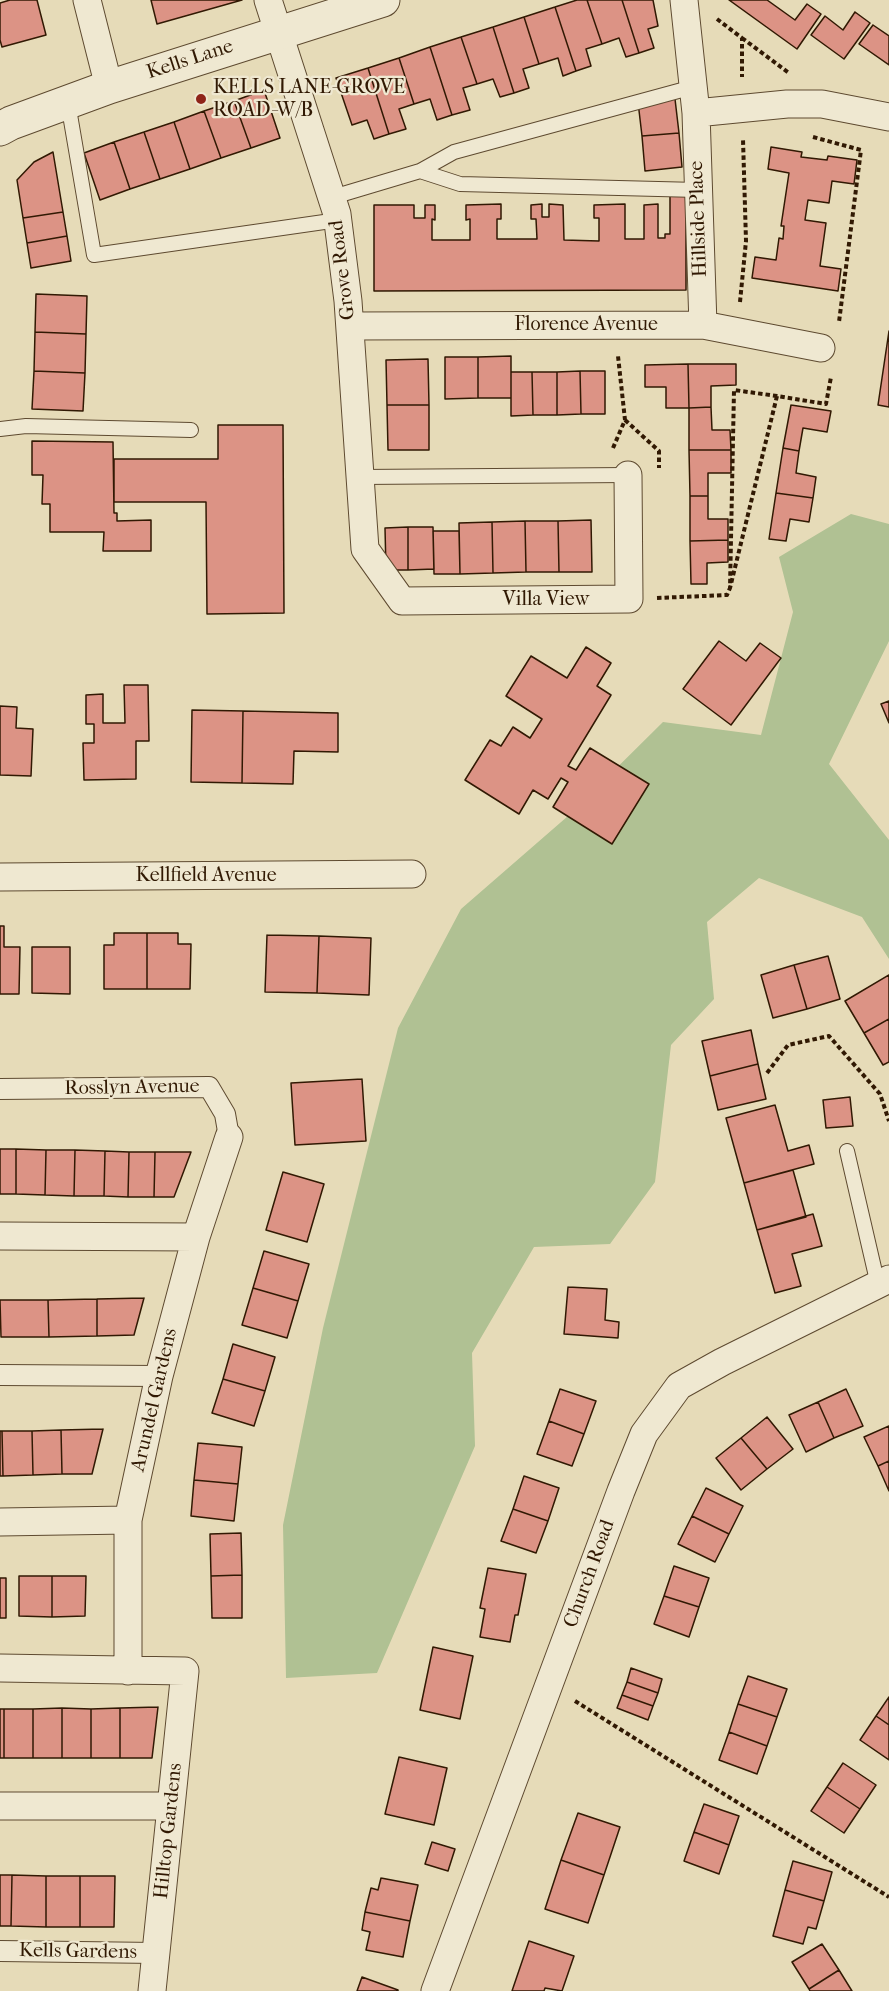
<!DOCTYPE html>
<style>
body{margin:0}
canvas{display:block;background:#e6dbb8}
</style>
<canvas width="889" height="1991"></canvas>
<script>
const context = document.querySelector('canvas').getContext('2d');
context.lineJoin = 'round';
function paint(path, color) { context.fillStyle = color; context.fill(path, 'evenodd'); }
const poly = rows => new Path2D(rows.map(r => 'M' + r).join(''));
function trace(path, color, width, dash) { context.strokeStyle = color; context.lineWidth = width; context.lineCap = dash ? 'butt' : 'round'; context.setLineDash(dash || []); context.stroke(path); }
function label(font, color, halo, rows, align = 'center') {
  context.font = font + ' "IM FELL French Canon",serif'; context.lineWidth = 4.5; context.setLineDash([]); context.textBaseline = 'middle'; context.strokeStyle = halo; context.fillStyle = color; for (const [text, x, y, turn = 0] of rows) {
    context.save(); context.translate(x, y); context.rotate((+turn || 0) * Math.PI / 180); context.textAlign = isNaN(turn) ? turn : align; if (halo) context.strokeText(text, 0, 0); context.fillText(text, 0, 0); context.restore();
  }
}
paint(poly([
 [851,514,889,524,889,641,829,764,889,840,889,959,862,917,759,878,707,922,714,999,671,1045,655,1182,610,1244,534,1247,472,1353,475,1446,377,1673,286,1678,283,1525,323,1328,398,1028,461,909,568,816,663,722,761,735,793,612,779,557]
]), '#b0c193');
const building = poly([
 [10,0,37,0,46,35,2,47,0,40,0,3,10,0],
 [151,0,242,0,157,24,151,0],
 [577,0,587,0,602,44,586,49,591,66,576,71,555,7,577,0],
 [587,0,622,0,639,53,626,57,619,38,602,44,587,0],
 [622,0,653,0,658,26,648,29,654,48,639,53,622,0],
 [729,0,767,0,795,20,807,4,821,14,797,49,729,0],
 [555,7,576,71,563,76,558,58,539,64,524,17,555,7],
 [855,12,870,23,844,59,811,35,825,16,843,30,855,12],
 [524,17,539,64,523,69,529,88,514,93,493,27,524,17],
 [873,25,889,36,889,65,859,44,873,25],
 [493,27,514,93,500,97,493,79,477,84,461,37,493,27],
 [461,37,477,84,463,88,470,110,452,115,430,47,461,37],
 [430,47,452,115,437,120,430,99,414,104,399,58,430,47],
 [399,58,414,104,399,109,406,129,389,134,368,68,399,58],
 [368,68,389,134,374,139,367,120,352,125,336,78,368,68],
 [264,90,280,138,251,148,234,101,264,90],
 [675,99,679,133,642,136,638,102,675,99],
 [234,101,251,148,221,158,204,111,234,101],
 [204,111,221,158,190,169,174,122,204,111],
 [174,122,190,169,160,179,144,132,174,122],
 [144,132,160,179,130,189,114,142,144,132],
 [679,133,682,167,645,171,642,136,679,133],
 [114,142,130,189,100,200,84,153,114,142],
 [771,147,802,152,801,157,827,160,828,156,857,160,854,184,832,181,829,203,808,200,805,220,826,223,820,266,841,269,838,291,752,278,755,257,776,260,779,238,783,239,784,226,781,226,789,173,768,169,771,147],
 [53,152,63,212,23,218,17,180,34,162,53,152],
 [670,191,686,191,686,290,374,291,374,205,414,205,414,218,425,218,425,205,435,205,435,220,432,219,432,240,470,240,470,219,466,220,466,205,501,204,501,219,497,219,497,239,537,239,536,219,531,219,531,205,542,204,542,217,549,217,549,204,563,205,564,240,599,241,599,218,594,218,594,205,625,204,625,239,644,239,644,205,658,204,658,238,665,238,665,234,670,234,670,191],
 [63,212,67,236,27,243,23,218,63,212],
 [67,236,71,261,31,268,27,243,67,236],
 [36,294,87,296,86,334,35,332,36,294],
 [889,331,889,407,878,405,889,331],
 [35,332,86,334,85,373,34,371,35,332],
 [511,356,511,398,478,398,478,357,511,356],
 [445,357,478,357,478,398,445,399,445,357],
 [428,359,429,405,387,405,386,360,428,359],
 [688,364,736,364,736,385,711,386,711,407,689,408,688,364],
 [688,364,689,408,666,408,666,387,645,387,645,365,688,364],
 [34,371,85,373,83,411,32,409,34,371],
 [580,371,605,371,605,414,581,414,580,371],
 [580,371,581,414,557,415,557,372,580,371],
 [511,372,532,372,533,415,511,416,511,372],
 [532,372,557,372,557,415,533,415,532,372],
 [387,405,429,405,429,450,388,450,387,405],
 [791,405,831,411,827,432,803,428,799,451,783,448,791,405],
 [711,407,712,430,730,430,731,450,689,450,689,408,711,407],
 [218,425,283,425,284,613,207,614,206,502,114,502,114,459,218,459,218,425],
 [32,441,113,442,114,513,117,513,117,521,151,520,151,551,103,551,104,532,50,532,50,504,42,504,43,475,32,475,32,441],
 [783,448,799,451,796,473,816,477,813,498,776,493,783,448],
 [689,450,731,450,731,473,708,473,708,496,690,496,689,450],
 [776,493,813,498,809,522,790,519,786,541,769,539,776,493],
 [690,496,708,496,708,519,728,519,728,540,690,541,690,496],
 [591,520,592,572,559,572,558,521,591,520],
 [525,521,558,521,559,572,526,572,525,521],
 [525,521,526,572,493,573,492,522,525,521],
 [492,522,493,573,460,574,459,523,492,522],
 [408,527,408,570,386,570,385,528,408,527],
 [408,527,433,527,434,569,408,570,408,527],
 [433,531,459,531,460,574,434,574,433,531],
 [728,540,728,562,707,563,707,584,691,584,690,541,728,540],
 [719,641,746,661,760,643,781,658,731,725,683,689,719,641],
 [586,647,611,663,597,686,611,695,568,766,576,770,590,748,649,784,612,844,553,807,568,782,561,778,548,799,533,790,519,814,465,780,490,740,501,746,513,727,530,738,542,719,506,696,531,656,567,678,586,647],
 [124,685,148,685,149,741,136,741,136,779,84,780,83,743,94,743,94,724,86,724,86,695,103,694,103,723,125,723,124,685],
 [889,701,889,723,881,704,889,701],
 [0,706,17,707,16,728,33,729,31,776,0,775,0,706],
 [192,710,243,711,242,783,191,782,192,710],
 [243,711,338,713,338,752,294,751,293,784,242,783,243,711],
 [0,926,4,926,4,947,20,947,19,994,0,994,0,926],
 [114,933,147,933,147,989,104,989,104,945,114,945,114,933],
 [147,933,178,933,178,944,191,944,190,989,147,989,147,933],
 [267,935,319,936,317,993,265,992,267,935],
 [319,936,371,938,369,995,317,993,319,936],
 [32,947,70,947,70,994,32,993,32,947],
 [828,956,840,999,807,1009,794,965,828,956],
 [794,965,807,1009,773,1018,761,975,794,965],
 [889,975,889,1019,864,1033,845,1001,889,975],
 [889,1019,889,1062,883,1065,864,1033,889,1019],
 [751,1030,758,1064,710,1076,702,1041,751,1030],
 [758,1064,766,1099,718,1110,710,1076,758,1064],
 [362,1079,366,1141,295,1145,291,1083,362,1079],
 [850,1097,853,1126,826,1128,823,1100,850,1097],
 [775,1105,788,1151,809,1145,814,1164,744,1183,726,1118,775,1105],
 [0,1149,16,1149,16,1194,0,1194,0,1149],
 [16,1149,46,1150,45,1195,16,1194,16,1149],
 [46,1150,75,1150,74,1196,45,1195,46,1150],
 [75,1150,105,1151,104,1196,74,1196,75,1150],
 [105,1151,129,1152,128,1197,104,1196,105,1151],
 [129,1152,155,1152,154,1197,128,1197,129,1152],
 [155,1152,191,1152,174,1197,154,1197,155,1152],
 [793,1170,806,1217,757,1230,744,1183,793,1170],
 [283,1172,324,1184,307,1242,266,1230,283,1172],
 [813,1214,822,1246,792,1254,801,1286,775,1293,757,1230,813,1214],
 [264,1251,309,1264,298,1301,253,1288,264,1251],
 [568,1287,607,1289,605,1320,619,1322,618,1338,564,1334,568,1287],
 [253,1288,298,1301,287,1338,242,1325,253,1288],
 [144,1298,134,1335,97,1336,97,1299,144,1298],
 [97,1299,97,1336,49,1337,48,1300,97,1299],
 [0,1300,48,1300,49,1337,1,1337,0,1300],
 [233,1344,275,1357,265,1391,223,1379,233,1344],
 [223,1379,265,1391,254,1426,212,1413,223,1379],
 [560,1389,596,1401,584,1434,549,1421,560,1389],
 [846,1389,863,1426,834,1438,818,1402,846,1389],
 [818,1402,834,1438,806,1452,789,1415,818,1402],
 [767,1417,793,1449,767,1469,741,1438,767,1417],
 [549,1421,584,1434,572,1466,537,1454,549,1421],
 [889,1426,889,1461,878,1466,864,1437,889,1426],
 [103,1429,92,1474,62,1474,61,1430,103,1429],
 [61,1430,62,1474,33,1475,32,1431,61,1430],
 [0,1431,2,1431,3,1476,0,1476,0,1431],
 [2,1431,32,1431,33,1475,3,1476,2,1431],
 [741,1438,767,1469,741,1490,716,1458,741,1438],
 [198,1443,242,1447,238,1484,194,1480,198,1443],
 [889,1461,889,1491,878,1466,889,1461],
 [524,1476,559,1488,548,1521,513,1509,524,1476],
 [194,1480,238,1484,234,1521,191,1516,194,1480],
 [706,1488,743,1506,729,1534,692,1516,706,1488],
 [513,1509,548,1521,536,1553,501,1541,513,1509],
 [692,1516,729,1534,715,1562,678,1544,692,1516],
 [241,1533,242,1575,211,1576,210,1534,241,1533],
 [674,1566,709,1578,699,1607,664,1596,674,1566],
 [488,1568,526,1574,518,1615,515,1615,510,1642,480,1637,485,1609,480,1608,488,1568],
 [242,1575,242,1618,212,1618,211,1576,242,1575],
 [19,1576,52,1576,52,1617,19,1616,19,1576],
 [52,1576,86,1576,85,1616,52,1617,52,1576],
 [0,1578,6,1578,6,1618,0,1618,0,1578],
 [664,1596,699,1607,689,1637,654,1624,664,1596],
 [433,1647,473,1656,460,1719,420,1710,433,1647],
 [631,1668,662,1679,658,1693,627,1682,631,1668],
 [748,1676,787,1689,777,1717,738,1704,748,1676],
 [627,1682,658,1693,653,1706,622,1695,627,1682],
 [622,1695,653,1706,648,1720,617,1708,622,1695],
 [889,1697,889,1725,876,1716,889,1697],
 [738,1704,777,1717,767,1746,729,1732,738,1704],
 [158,1707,152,1758,120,1758,120,1708,158,1707],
 [62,1708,91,1709,91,1758,62,1758,62,1708],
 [62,1708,62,1758,33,1758,33,1709,62,1708],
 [120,1708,120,1758,91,1758,91,1709,120,1708],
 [0,1709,4,1709,4,1758,0,1758,0,1709],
 [4,1709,33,1709,33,1758,4,1758,4,1709],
 [876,1716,889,1725,889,1760,860,1740,876,1716],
 [729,1732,767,1746,757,1774,719,1760,729,1732],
 [399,1757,447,1768,434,1825,385,1814,399,1757],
 [843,1763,876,1785,860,1809,827,1787,843,1763],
 [827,1787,860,1809,844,1833,811,1811,827,1787],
 [704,1804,739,1816,729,1845,694,1832,704,1804],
 [578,1813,620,1827,604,1875,561,1860,578,1813],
 [694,1832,729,1845,719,1874,684,1861,694,1832],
 [432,1842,455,1849,448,1871,425,1864,432,1842],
 [561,1860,604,1875,588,1923,545,1909,561,1860],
 [793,1861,832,1872,824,1901,785,1890,793,1861],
 [0,1875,12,1875,11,1926,0,1926,0,1875],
 [12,1875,46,1876,46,1927,11,1926,12,1875],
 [46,1876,80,1876,80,1927,46,1927,46,1876],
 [80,1876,115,1876,114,1927,80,1927,80,1876],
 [381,1878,418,1885,410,1921,365,1912,371,1888,378,1890,381,1878],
 [785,1890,824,1901,816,1929,808,1927,803,1944,773,1936,785,1890],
 [365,1912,410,1921,403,1957,366,1950,370,1932,362,1930,365,1912],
 [529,1941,574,1956,562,1991,545,1988,544,1991,512,1991,529,1941],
 [822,1944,839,1970,809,1989,792,1962,822,1944],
 [839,1970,852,1991,810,1991,809,1989,839,1970],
 [362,1977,398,1990,398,1991,357,1991,362,1977]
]);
paint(building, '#dc9385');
trace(building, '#311903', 1.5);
const service = poly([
 [693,87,454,152,420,171,460,184,698,190],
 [68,103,94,255,338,220],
 [333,197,420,171],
 [0,429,26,426,191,430],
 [360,477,628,475],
 [847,1151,878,1285]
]);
const pedestrian = poly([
 [0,1089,209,1087,225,1114,229,1137],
 [0,1375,159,1376],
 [0,1951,156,1953]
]);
const minor = poly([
 [87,0,109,87],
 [268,0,337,214,348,301,365,549,402,601,629,599,628,475],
 [684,0,696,113,703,325],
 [696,113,787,104,822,104,889,117],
 [350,326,703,325,821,348],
 [0,877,412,874],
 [0,1236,196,1237],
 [0,1522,128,1520],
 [0,1668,185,1671,152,1991],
 [128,1671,128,1520,159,1376,196,1237,229,1137],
 [0,1806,171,1806],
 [435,1991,621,1491,644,1434,679,1386,722,1362,889,1279]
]);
const tertiary = poly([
 [0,129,11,123,109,87,383,0]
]);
trace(service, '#5e4a30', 16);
trace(pedestrian, '#5e4a30', 22);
trace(minor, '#5e4a30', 29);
trace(tertiary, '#5e4a30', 35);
trace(poly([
 [717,19,742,38,742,77],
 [742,38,789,73],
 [813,137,861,150,839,322],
 [740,302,746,241,743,139],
 [777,396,730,588,734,390,777,396,826,404,831,377],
 [625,420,659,451,659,468],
 [613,448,625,420,618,356],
 [657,598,727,595,730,588],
 [767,1073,788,1045,829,1036,880,1094,889,1121],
 [575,1701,889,1897]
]), '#311903', 4, [4.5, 3]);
trace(service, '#efe8d1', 14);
trace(pedestrian, '#efe8d1', 20);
trace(minor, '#efe8d1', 27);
trace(tertiary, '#efe8d1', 33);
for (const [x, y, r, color] of [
 [201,99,6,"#8f2418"]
]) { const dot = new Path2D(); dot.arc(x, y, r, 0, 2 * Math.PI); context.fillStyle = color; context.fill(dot); trace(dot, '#efe8d1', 2); }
label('20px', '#311903', '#efe8d1', [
 ["Kells Lane",190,60,-18],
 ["Hillside Place",699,219,-92],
 ["Grove Road",343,270,-97],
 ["Florence Avenue",586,325],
 ["Villa View",546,600],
 ["Kellfield Avenue",206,876],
 ["Rosslyn Avenue",132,1088,-1],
 ["Arundel Gardens",155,1400,-77],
 ["Church Road",590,1574,-70],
 ["Hilltop Gardens",169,1831,-84],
 ["Kells Gardens",78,1952,1]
]);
label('20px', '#311903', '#efe8d1', [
 ["KELLS LANE-GROVE",213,88],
 ["ROAD-W/B",213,111]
], 'left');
</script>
